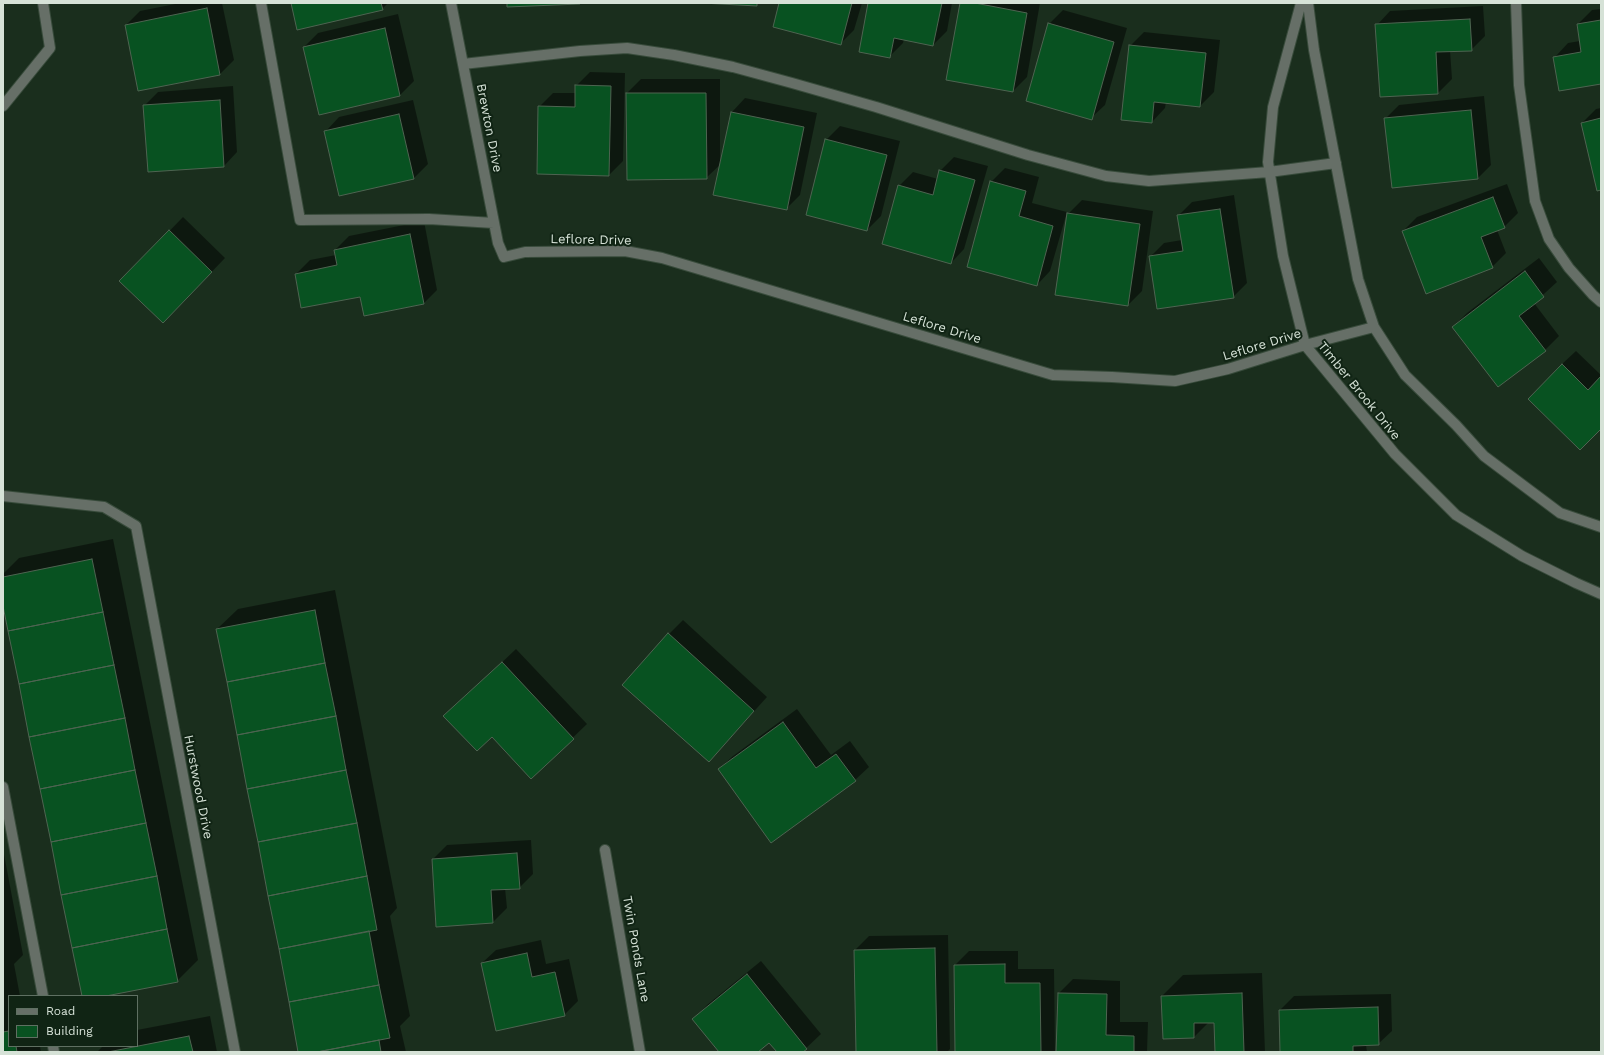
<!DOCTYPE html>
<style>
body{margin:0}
#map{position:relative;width:1604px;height:1055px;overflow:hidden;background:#1a2e1d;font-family:"Work Sans",sans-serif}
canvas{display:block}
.frame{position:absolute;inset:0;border:4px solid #d6e2d7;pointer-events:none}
.legend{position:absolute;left:8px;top:995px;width:130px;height:52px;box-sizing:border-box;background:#102414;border:1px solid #5f7062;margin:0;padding:5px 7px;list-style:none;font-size:12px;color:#d6e2d7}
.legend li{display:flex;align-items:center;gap:8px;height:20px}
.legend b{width:20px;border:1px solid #5f7062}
</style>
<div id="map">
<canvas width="1604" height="1055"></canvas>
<div class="frame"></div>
<ul class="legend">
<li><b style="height:5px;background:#666f67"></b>Road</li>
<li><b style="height:11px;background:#085221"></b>Building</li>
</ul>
</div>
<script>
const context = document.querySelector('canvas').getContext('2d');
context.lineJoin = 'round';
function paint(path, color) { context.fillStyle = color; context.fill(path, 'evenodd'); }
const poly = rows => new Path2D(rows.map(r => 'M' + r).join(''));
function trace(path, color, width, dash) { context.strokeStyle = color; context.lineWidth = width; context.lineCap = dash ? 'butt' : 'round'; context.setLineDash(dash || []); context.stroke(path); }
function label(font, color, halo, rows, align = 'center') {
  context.font = font + ' "Work Sans",sans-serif'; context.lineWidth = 4; context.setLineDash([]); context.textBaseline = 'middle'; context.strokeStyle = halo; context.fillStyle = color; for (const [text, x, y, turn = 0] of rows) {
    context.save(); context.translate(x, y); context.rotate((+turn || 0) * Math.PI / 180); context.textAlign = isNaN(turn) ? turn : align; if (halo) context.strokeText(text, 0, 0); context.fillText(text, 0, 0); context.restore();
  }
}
paint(poly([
 [180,3,222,3,234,60,220,74,139,90,126,25,140,11],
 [292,3,388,3,382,9],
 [780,3,862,3,854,30,840,44],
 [869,3,952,3,947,31,933,45,904,39,903,43,889,57],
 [961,3,1040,3,1027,77,1013,91],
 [1483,6,1485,36,1471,50,1450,50,1452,79,1438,93,1377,25,1390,11],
 [1601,9,1601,83,1555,57,1568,43,1580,41,1578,24,1592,10],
 [1063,10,1127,28,1105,105,1091,118,1049,24],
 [398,14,414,81,400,95,319,114,304,47,318,33],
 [1144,32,1220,40,1214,92,1200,106,1166,102,1165,108,1152,122,1130,46],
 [590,72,625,73,623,161,609,175,539,107,553,93,576,93,576,86],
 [641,79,720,79,720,162,732,112,745,98,817,113,800,195,786,209,721,164,706,178,627,93],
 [233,86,237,152,224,166,145,105,158,92],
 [1484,96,1491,165,1478,178,1385,119,1399,105],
 [413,100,428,164,414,178,340,195,326,131,339,117],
 [1601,108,1601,189,1582,123,1596,109],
 [840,126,900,141,881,216,867,230,826,140],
 [954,157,988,166,964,249,951,263,899,186,913,172,938,179,940,171],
 [1005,168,1039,177,1032,203,1067,212,1050,271,1037,285,991,182],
 [1507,184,1518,213,1504,227,1497,230,1506,253,1492,267,1403,231,1417,217],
 [1234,195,1247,283,1233,297,1150,257,1164,243,1182,240,1178,216,1192,202],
 [1082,200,1153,211,1142,291,1128,305,1068,214],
 [183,217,225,258,177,308,121,281],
 [424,221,437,290,423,304,361,295,296,274,310,260,336,255,335,250,349,236],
 [1539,258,1557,282,1534,303,1559,336,1545,350,1498,385,1453,327,1467,313],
 [1576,351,1601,375,1601,428,1562,364],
 [113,539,198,960,177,981,101,996,83,996,3,601,3,574,19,558],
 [335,590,397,908,390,916,410,1016,400,1026,406,1052,299,1052,217,629,238,609],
 [683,620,767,697,709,761,669,634],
 [516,649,587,724,531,778,459,703],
 [797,709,831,755,850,741,869,767,855,780,719,769,733,756],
 [531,840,533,874,519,888,505,888,507,908,493,922,433,859,447,845],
 [3,849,23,955,14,964,20,996,9,996,9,1046,40,1046,41,1052,3,1052],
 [948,935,950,1049,947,1052,857,1052,855,950,869,936],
 [541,940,546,964,569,959,578,1001,564,1015,482,963,496,950],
 [969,951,1018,951,1018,969,1054,969,1055,1052,956,1052,955,965],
 [761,961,821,1034,802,1052,778,1052,769,1041,756,1052,721,1052,694,1019,707,1005],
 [1262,973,1265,1052,1216,1052,1215,1022,1209,1022,1194,1037,1162,996,1183,975],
 [1073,979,1120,981,1120,1022,1148,1022,1147,1052,1057,1052,1059,993],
 [1391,994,1392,1031,1378,1044,1366,1045,1367,1052,1281,1052,1280,1010,1294,996],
 [210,1016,217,1052,97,1052,103,1046,137,1046,137,1030]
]), '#0007');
const building = poly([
 [291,3,381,3,383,10,297,30,291,3],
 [507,3,580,3,580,4,507,7,507,3],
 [702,3,757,3,757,6,702,3],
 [779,3,852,3,841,45,773,27,779,3],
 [868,3,942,3,933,46,894,38,890,58,859,52,868,3],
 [960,3,975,3,1027,13,1013,92,946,80,960,3],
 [207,8,220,75,138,91,125,25,207,8],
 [1470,19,1472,51,1436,52,1438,94,1380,97,1375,24,1470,19],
 [1601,20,1601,84,1559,91,1553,57,1581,52,1577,24,1601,20],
 [1048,23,1114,42,1092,120,1026,101,1048,23],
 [385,28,400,96,319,115,303,47,385,28],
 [1129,45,1206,53,1200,107,1154,102,1152,123,1121,120,1129,45],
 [575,85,611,86,609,176,537,174,538,106,575,107,575,85],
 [626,93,706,93,707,179,627,180,626,93],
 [220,100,224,167,148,172,143,105,220,100],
 [1471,110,1478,179,1392,188,1384,118,1471,110],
 [731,112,804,127,787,210,713,195,731,112],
 [399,114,414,179,339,196,324,131,399,114],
 [1601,118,1601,190,1597,191,1581,123,1601,118],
 [825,139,887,155,867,231,806,215,825,139],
 [939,170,975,180,951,264,882,244,898,185,933,195,939,170],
 [990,181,1026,191,1019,216,1053,226,1037,286,967,267,990,181],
 [1493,197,1505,228,1481,237,1493,268,1426,294,1402,231,1493,197],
 [1220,209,1234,298,1157,309,1149,256,1183,251,1177,215,1220,209],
 [1067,213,1140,224,1128,306,1055,295,1067,213],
 [169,230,212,272,163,323,119,281,169,230],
 [410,234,424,304,364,316,360,297,301,308,295,274,337,265,334,250,410,234],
 [1525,271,1544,297,1519,316,1546,351,1498,387,1452,327,1525,271],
 [1562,364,1588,390,1601,376,1601,429,1580,450,1528,399,1562,364],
 [92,559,103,612,8,631,3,606,3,577,92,559],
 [315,610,325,663,227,682,216,629,315,610],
 [103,612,114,665,19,684,8,631,103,612],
 [668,633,754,711,709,762,622,685,668,633],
 [502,662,574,739,531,779,492,737,477,751,443,716,502,662],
 [325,663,336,716,237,735,227,682,325,663],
 [114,665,125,718,29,737,19,684,114,665],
 [336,716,346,770,247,789,237,735,336,716],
 [125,718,135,770,40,789,29,737,125,718],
 [783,722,816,768,836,754,856,781,771,843,718,769,783,722],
 [135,770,146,823,51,842,40,789,135,770],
 [346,770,357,823,258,842,247,789,346,770],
 [146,823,157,876,61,895,51,842,146,823],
 [357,823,367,876,268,896,258,842,357,823],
 [517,853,520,889,491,890,493,923,436,927,432,859,517,853],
 [157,876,167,929,72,948,61,895,157,876],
 [367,876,377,930,279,949,268,896,367,876],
 [167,929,178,982,106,996,82,996,72,948,167,929],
 [369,931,379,985,289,1002,279,949,369,931],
 [935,948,937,1052,856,1052,854,950,935,948],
 [527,953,532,977,555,972,565,1016,496,1031,481,963,527,953],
 [1005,964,1005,983,1040,983,1041,1052,955,1052,954,965,1005,964],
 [747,974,807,1049,803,1052,777,1052,769,1043,758,1052,719,1052,692,1019,747,974],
 [379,985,390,1038,317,1052,298,1052,289,1002,379,985],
 [1058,993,1107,994,1106,1035,1134,1036,1134,1052,1056,1052,1058,993],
 [1242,993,1244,1052,1215,1052,1214,1023,1194,1023,1194,1038,1163,1039,1161,996,1242,993],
 [1378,1007,1379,1045,1353,1046,1353,1052,1280,1052,1279,1010,1378,1007],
 [9,1031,9,1046,16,1046,17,1052,3,1052,3,1032,9,1031],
 [189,1036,193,1052,108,1052,189,1036],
 [379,1040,381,1052,317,1052,379,1040]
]);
paint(building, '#085221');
trace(building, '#4e6451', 1);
const minor = poly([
 [261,3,300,220,429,219,494,223],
 [451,3,498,243,504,257,525,252,625,251,662,258,1053,375,1112,377,1175,381,1228,369,1305,345,1374,327],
 [1301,3,1273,107,1268,162,1283,256,1305,345,1395,454,1456,515,1522,556,1576,583,1601,594],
 [1308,3,1314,50,1358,279,1374,327,1405,375,1456,425,1484,456,1560,513,1601,527],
 [1516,3,1519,85,1535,201,1549,239,1569,268,1593,295,1601,302],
 [463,64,580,51,627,48,674,55,733,67,792,83,876,107,1028,155,1106,176,1149,181,1269,172,1336,163],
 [3,106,50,48,43,3],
 [3,496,104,507,136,526,235,1052],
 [3,787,43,996],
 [605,850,640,1052],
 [53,1046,54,1052]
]);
trace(minor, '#384b3b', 12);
trace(minor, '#666f67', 10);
label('13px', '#d6e2d7', '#102414', [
 ["Brewton Drive",489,128,79],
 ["Leflore Drive",591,240,1],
 ["Leflore Drive",942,328,17],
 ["Leflore Drive",1262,345,-17],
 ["Timber Brook Drive",1359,391,51],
 ["Hurstwood Drive",198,787,79],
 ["Twin Ponds Lane",636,949,80]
]);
</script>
